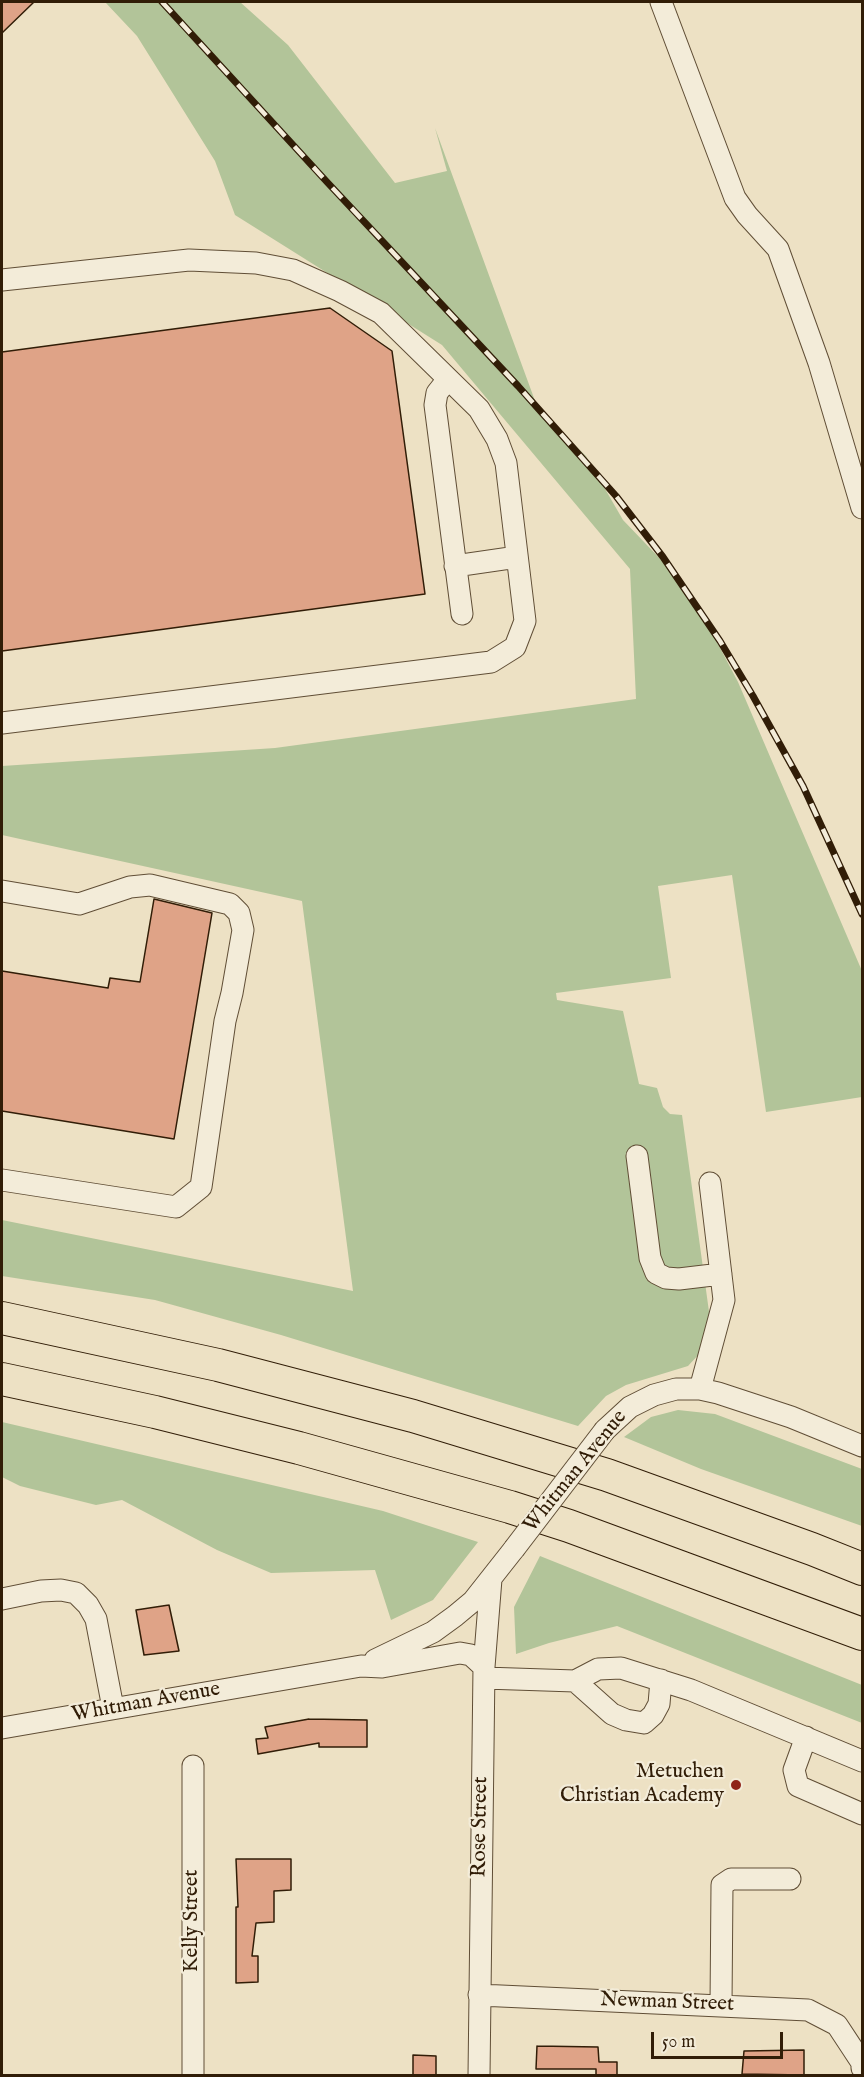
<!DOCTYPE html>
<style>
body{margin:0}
#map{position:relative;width:864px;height:2077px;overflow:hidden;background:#ede1c4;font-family:"IM FELL English",serif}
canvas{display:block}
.frame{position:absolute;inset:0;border:3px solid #311d07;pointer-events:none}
.scale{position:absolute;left:651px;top:2032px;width:132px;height:27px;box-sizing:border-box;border:3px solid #311d07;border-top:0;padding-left:8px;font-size:18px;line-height:21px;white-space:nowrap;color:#311d07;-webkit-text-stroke:4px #f3ecd9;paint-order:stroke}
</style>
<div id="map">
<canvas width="864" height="2077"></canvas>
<div class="frame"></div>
<div class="scale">50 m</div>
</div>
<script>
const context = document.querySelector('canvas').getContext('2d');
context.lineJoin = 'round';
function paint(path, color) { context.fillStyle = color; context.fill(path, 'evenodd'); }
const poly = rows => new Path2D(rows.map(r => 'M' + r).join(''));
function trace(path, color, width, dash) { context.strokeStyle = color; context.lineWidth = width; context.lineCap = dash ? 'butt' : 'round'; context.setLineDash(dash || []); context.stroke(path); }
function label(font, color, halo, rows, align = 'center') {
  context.font = font + ' "IM FELL English",serif'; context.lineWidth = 4.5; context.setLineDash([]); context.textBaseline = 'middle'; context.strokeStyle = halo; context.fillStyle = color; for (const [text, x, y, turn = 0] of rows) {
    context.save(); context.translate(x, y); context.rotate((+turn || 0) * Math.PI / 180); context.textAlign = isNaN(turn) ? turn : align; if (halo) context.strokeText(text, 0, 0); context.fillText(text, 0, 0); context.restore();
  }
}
paint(poly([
 [105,2,240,2,288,45,395,183,447,171,435,128,538,409,586,456,623,520,689,589,738,682,862,971,862,1097,766,1112,732,875,658,886,671,978,556,993,557,1000,623,1011,639,1084,657,1088,663,1107,670,1114,682,1115,710,1319,701,1352,688,1366,626,1385,606,1396,578,1426,281,1335,155,1300,2,1276,2,1220,353,1291,302,901,2,835,2,766,275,748,636,699,630,569,442,345,235,215,215,161,137,36],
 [678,1410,715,1414,862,1469,862,1526,701,1469,624,1437,651,1417],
 [2,1422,383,1511,478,1542,433,1600,391,1620,375,1570,271,1573,217,1550,122,1500,96,1505,20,1486,2,1477],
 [540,1556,862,1685,862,1723,617,1626,549,1643,516,1654,514,1607]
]), '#b2c499');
const building = poly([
 [2,2,34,2,2,33,2,2],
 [330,308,392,351,425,594,2,651,2,352,330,308],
 [154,899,212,913,174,1139,2,1111,2,971,108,988,110,978,140,982,154,899],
 [169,1605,179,1651,144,1655,136,1610,169,1605],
 [309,1719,367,1720,367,1747,319,1747,319,1743,258,1754,256,1739,268,1738,265,1727,309,1719],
 [236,1859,291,1859,291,1890,274,1891,274,1922,256,1923,252,1956,258,1956,258,1982,236,1983,236,1907,238,1907,236,1859],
 [537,2046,598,2047,599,2062,617,2062,617,2076,596,2076,596,2069,536,2069,537,2046],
 [804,2050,804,2075,742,2074,744,2051,804,2050],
 [413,2055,436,2056,436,2076,413,2076,413,2055]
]);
paint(building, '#dfa387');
trace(building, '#311d07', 1.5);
const minor = poly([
 [661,2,735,198,747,215,778,249,819,363,862,508],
 [2,280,189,260,256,263,293,270,340,291,381,313,479,409,497,439,506,463,525,621,515,647,491,662,2,723],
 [448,379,437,393,435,405,462,614],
 [455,566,517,557],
 [2,891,79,904,130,887,150,885,230,904,239,913,243,930,232,993,225,1021,201,1187,176,1207,2,1180],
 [637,1156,650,1258,656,1273,666,1278,679,1279,721,1274],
 [700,1389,724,1300,710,1183],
 [605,1430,630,1407,654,1395,676,1389,700,1389,718,1393,791,1417,862,1446],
 [2,1599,41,1591,61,1590,76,1593,88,1605,96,1619,113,1708],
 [375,1660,433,1632,455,1616,473,1601,514,1549],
 [484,1678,575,1681,598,1669,621,1668,691,1690,862,1761],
 [575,1681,612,1714,626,1720,644,1723,653,1715,659,1704,661,1680],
 [2,1728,361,1666,382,1667,460,1653,471,1655,484,1667],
 [806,1737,794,1770,798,1786,862,1814],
 [479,1995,808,2010,837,2025,862,2063,862,2068],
 [721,2005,722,1885,731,1879,790,1879],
 [193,2076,193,1766],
 [479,2076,484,1667,491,1579]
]);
const highway = poly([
 [2,1318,218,1365,413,1416,607,1475,812,1549,862,1569],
 [2,1379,155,1412,299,1448,510,1507,569,1526,862,1634]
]);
trace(minor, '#604e36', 23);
trace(highway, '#311d07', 34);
trace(minor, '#f3ecd9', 21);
trace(highway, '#ede1c4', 32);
const rail = poly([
 [162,2,327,182,518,386,616,496,663,557,720,641,753,696,803,786,862,914]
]);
trace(rail, '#311d07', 7);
trace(rail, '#f3ecd9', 4.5, [14]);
const minorBridge = poly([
 [514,1549,605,1430]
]);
trace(minorBridge, '#604e36', 23, []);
trace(minorBridge, '#f3ecd9', 21);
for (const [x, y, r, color] of [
 [736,1785,6,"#8f2418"]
]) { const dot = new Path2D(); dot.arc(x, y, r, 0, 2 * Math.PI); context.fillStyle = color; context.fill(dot); trace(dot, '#f3ecd9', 2); }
label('21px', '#311d07', '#f3ecd9', [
 ["Whitman Avenue",576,1472,-51],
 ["Whitman Avenue",146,1703,-10],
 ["Rose Street",481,1827,-89],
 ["Kelly Street",193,1921,-90],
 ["Newman Street",667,2003,2]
]);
label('21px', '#311d07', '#f3ecd9', [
 ["Metuchen",724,1773],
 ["Christian Academy",724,1797]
], 'right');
</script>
